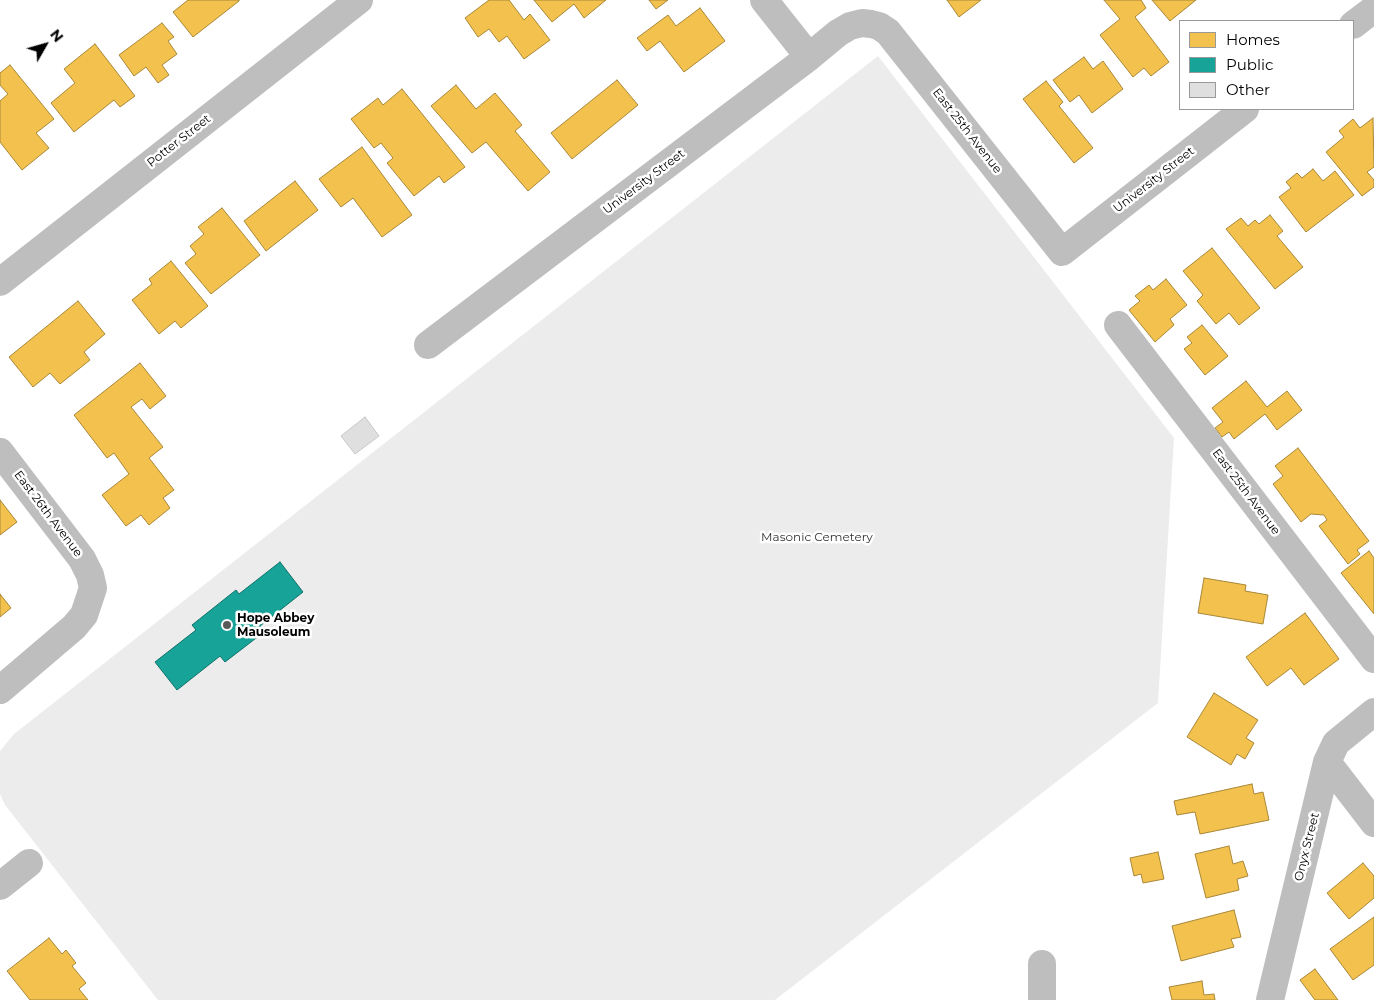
<!DOCTYPE html>
<style>
body{margin:0}
#map{position:relative;width:1374px;height:1000px;overflow:hidden;background:#fff;font-family:Montserrat,sans-serif}
canvas{display:block}
.legend{position:absolute;left:1179px;top:20px;width:175px;height:90px;box-sizing:border-box;background:#fff;border:1px solid #999;margin:0;padding:6px 9px;list-style:none;font-size:15px;color:#000}
.legend li{display:flex;align-items:center;gap:10px;height:25px}
.legend b{width:25px;border:1px solid #999}
.north{position:absolute;left:20px;top:20px;width:50px;height:50px;-webkit-text-stroke:4px #fff;paint-order:stroke;rotate:52deg;font-size:14px;font-weight:700;line-height:20px;text-align:center;color:#000}
.north::after{content:'';display:block;margin:auto;width:18px;height:22px;background:#000;clip-path:polygon(50% 0,100% 100%,50% 72%,0 100%)}
</style>
<div id="map">
<canvas width="1374" height="1000"></canvas>
<ul class="legend">
<li><b style="height:14px;background:#f2c14e"></b>Homes</li>
<li><b style="height:14px;background:#17a398"></b>Public</li>
<li><b style="height:14px;background:#dfdfdf"></b>Other</li>
</ul>
<div class="north">N</div>
</div>
<script>
const context = document.querySelector('canvas').getContext('2d');
context.lineJoin = 'round';
function paint(path, color) { context.fillStyle = color; context.fill(path, 'evenodd'); }
const poly = rows => new Path2D(rows.map(r => 'M' + r).join(''));
function trace(path, color, width, dash) { context.strokeStyle = color; context.lineWidth = width; context.lineCap = dash ? 'butt' : 'round'; context.setLineDash(dash || []); context.stroke(path); }
function label(font, color, halo, rows, align = 'center') {
  context.font = font + ' Montserrat,sans-serif'; context.lineWidth = 5; context.setLineDash([]); context.textBaseline = 'middle'; context.strokeStyle = halo; context.fillStyle = color; for (const [text, x, y, turn = 0] of rows) {
    context.save(); context.translate(x, y); context.rotate((+turn || 0) * Math.PI / 180); context.textAlign = isNaN(turn) ? turn : align; if (halo) context.strokeText(text, 0, 0); context.fillText(text, 0, 0); context.restore();
  }
}
paint(poly([
 [878,56,1174,438,1158,703,775,1000,158,1000,5,805,0,794,0,751,14,734]
]), '#ececec');
const homes = poly([
 [188,0,239,0,239,1,193,37,173,12,188,0],
 [489,0,509,0,524,20,530,14,550,40,524,59,507,36,499,42,489,29,478,37,465,18,489,0],
 [534,0,606,0,584,18,574,4,552,22,534,0],
 [649,0,668,0,656,9,649,0],
 [947,0,981,0,959,17,947,0],
 [1104,0,1141,0,1146,8,1135,17,1169,62,1151,76,1144,68,1133,77,1100,35,1120,19,1104,0],
 [1152,0,1196,0,1170,21,1152,0],
 [700,8,725,41,684,72,660,41,647,51,637,38,668,15,676,26,700,8],
 [162,23,174,37,168,41,177,54,162,65,169,75,158,83,146,67,134,76,119,55,162,23],
 [95,44,135,96,120,107,114,100,74,132,51,103,75,83,64,69,95,44],
 [1084,57,1093,69,1103,61,1123,89,1092,113,1079,95,1070,102,1053,80,1084,57],
 [10,65,54,119,36,133,49,148,22,170,0,142,0,101,8,94,0,85,0,73,10,65],
 [617,80,638,105,572,159,551,133,617,80],
 [1046,81,1063,102,1059,106,1093,148,1074,163,1023,99,1046,81],
 [456,85,476,109,495,93,522,125,515,131,550,172,528,191,486,142,472,153,431,106,456,85],
 [402,89,465,167,444,183,439,176,414,196,387,163,393,158,381,143,374,148,351,119,378,98,383,105,402,89],
 [1373,118,1374,167,1367,172,1374,180,1374,187,1362,196,1326,152,1344,137,1339,131,1353,119,1360,128,1373,118],
 [362,147,412,215,382,237,353,198,341,207,319,179,362,147],
 [1313,169,1323,181,1335,171,1354,195,1306,232,1279,197,1291,188,1286,182,1297,173,1302,178,1313,169],
 [295,181,318,210,266,251,244,221,295,181],
 [222,208,260,255,211,294,185,263,196,254,190,246,204,234,198,227,222,208],
 [1270,215,1283,231,1277,236,1303,267,1275,289,1226,229,1241,218,1248,226,1255,220,1259,224,1270,215],
 [1212,248,1260,308,1239,325,1229,313,1216,324,1197,301,1203,295,1183,271,1212,248],
 [171,261,208,306,181,328,175,321,159,334,132,300,152,284,149,279,171,261],
 [1166,279,1187,305,1170,319,1174,325,1155,342,1129,310,1140,301,1135,296,1149,285,1153,290,1166,279],
 [78,301,105,334,84,352,90,360,60,384,50,373,33,387,9,357,78,301],
 [1202,325,1228,356,1205,375,1184,349,1192,343,1187,337,1202,325],
 [140,363,166,396,150,409,142,399,131,407,163,447,149,458,174,490,163,498,170,508,149,525,141,515,126,526,102,495,129,474,114,453,107,458,74,415,140,363],
 [1246,381,1267,407,1287,391,1302,410,1277,430,1265,414,1234,439,1229,432,1222,437,1215,428,1223,422,1212,408,1246,381],
 [1298,448,1369,541,1357,550,1360,554,1348,564,1319,526,1327,520,1324,515,1311,514,1301,522,1273,484,1283,476,1275,466,1298,448],
 [0,500,17,522,0,535,0,500],
 [1369,551,1374,558,1374,614,1341,573,1369,551],
 [1204,578,1246,585,1245,591,1268,595,1263,624,1198,613,1204,578],
 [0,594,11,608,0,617,0,594],
 [1305,613,1339,659,1304,685,1291,668,1267,686,1246,657,1305,613],
 [1214,693,1258,720,1246,738,1254,743,1245,759,1237,754,1231,765,1187,737,1214,693],
 [1252,784,1254,794,1263,792,1269,820,1200,834,1195,812,1177,815,1174,801,1252,784],
 [1229,846,1233,864,1243,861,1248,876,1237,879,1239,890,1206,898,1195,854,1229,846],
 [1158,852,1164,879,1143,883,1141,874,1134,876,1130,858,1158,852],
 [1363,863,1374,876,1374,898,1349,919,1327,893,1363,863],
 [1234,910,1241,937,1231,939,1234,947,1181,961,1172,926,1234,910],
 [1374,917,1374,965,1353,980,1330,949,1374,917],
 [49,938,62,954,66,950,76,963,72,966,86,983,79,989,88,1000,30,1000,7,971,49,938],
 [1315,969,1338,1000,1315,1000,1300,980,1315,969],
 [1202,981,1204,995,1214,994,1215,1000,1172,1000,1169,987,1202,981]
]);
paint(homes, '#f2c14e');
trace(homes, '#a98737', 1);
const public = poly([
 [280,562,303,592,260,626,264,632,225,662,220,656,177,690,155,662,196,630,192,625,236,590,239,594,280,562]
]);
paint(public, '#17a398');
trace(public, '#10726a', 1);
const building = poly([
 [365,417,379,436,355,454,341,436,365,417]
]);
paint(building, '#dfdfdf');
trace(building, '#c7c7c7', 1);
trace(poly([
 [764,0,809,57],
 [1353,25,1374,9],
 [0,282,359,0],
 [1118,325,1374,659],
 [428,345,809,57,838,33,850,26,862,23,871,24,879,26,888,32,1062,252,1245,109],
 [0,452,82,559,90,575,93,588,84,615,74,627,0,690],
 [1327,762,1374,823],
 [0,886,29,863],
 [1042,964,1042,1000],
 [1270,1000,1327,762,1336,743,1374,712]
]), '#bebebe', 28);
for (const [x, y, r, color] of [
 [227,625,5,"#595959"]
]) { const dot = new Path2D(); dot.arc(x, y, r, 0, 2 * Math.PI); context.fillStyle = color; context.fill(dot); trace(dot, '#fff', 2); }
label('12px', '#000', '#fff', [
 ["East 25th Avenue",967,131,52],
 ["Potter Street",179,141,-38],
 ["University Street",1154,180,-38],
 ["University Street",644,182,-37],
 ["East 25th Avenue",1246,492,53],
 ["East 26th Avenue",48,514,53],
 ["Onyx Street",1307,847,-76]
]);
label('12px', '#333', '#fff', [
 ["Masonic Cemetery",817,537]
]);
label('bold 12px', '#000', '#fff', [
 ["Hope Abbey",237,618],
 ["Mausoleum",237,632]
], 'left');
</script>
